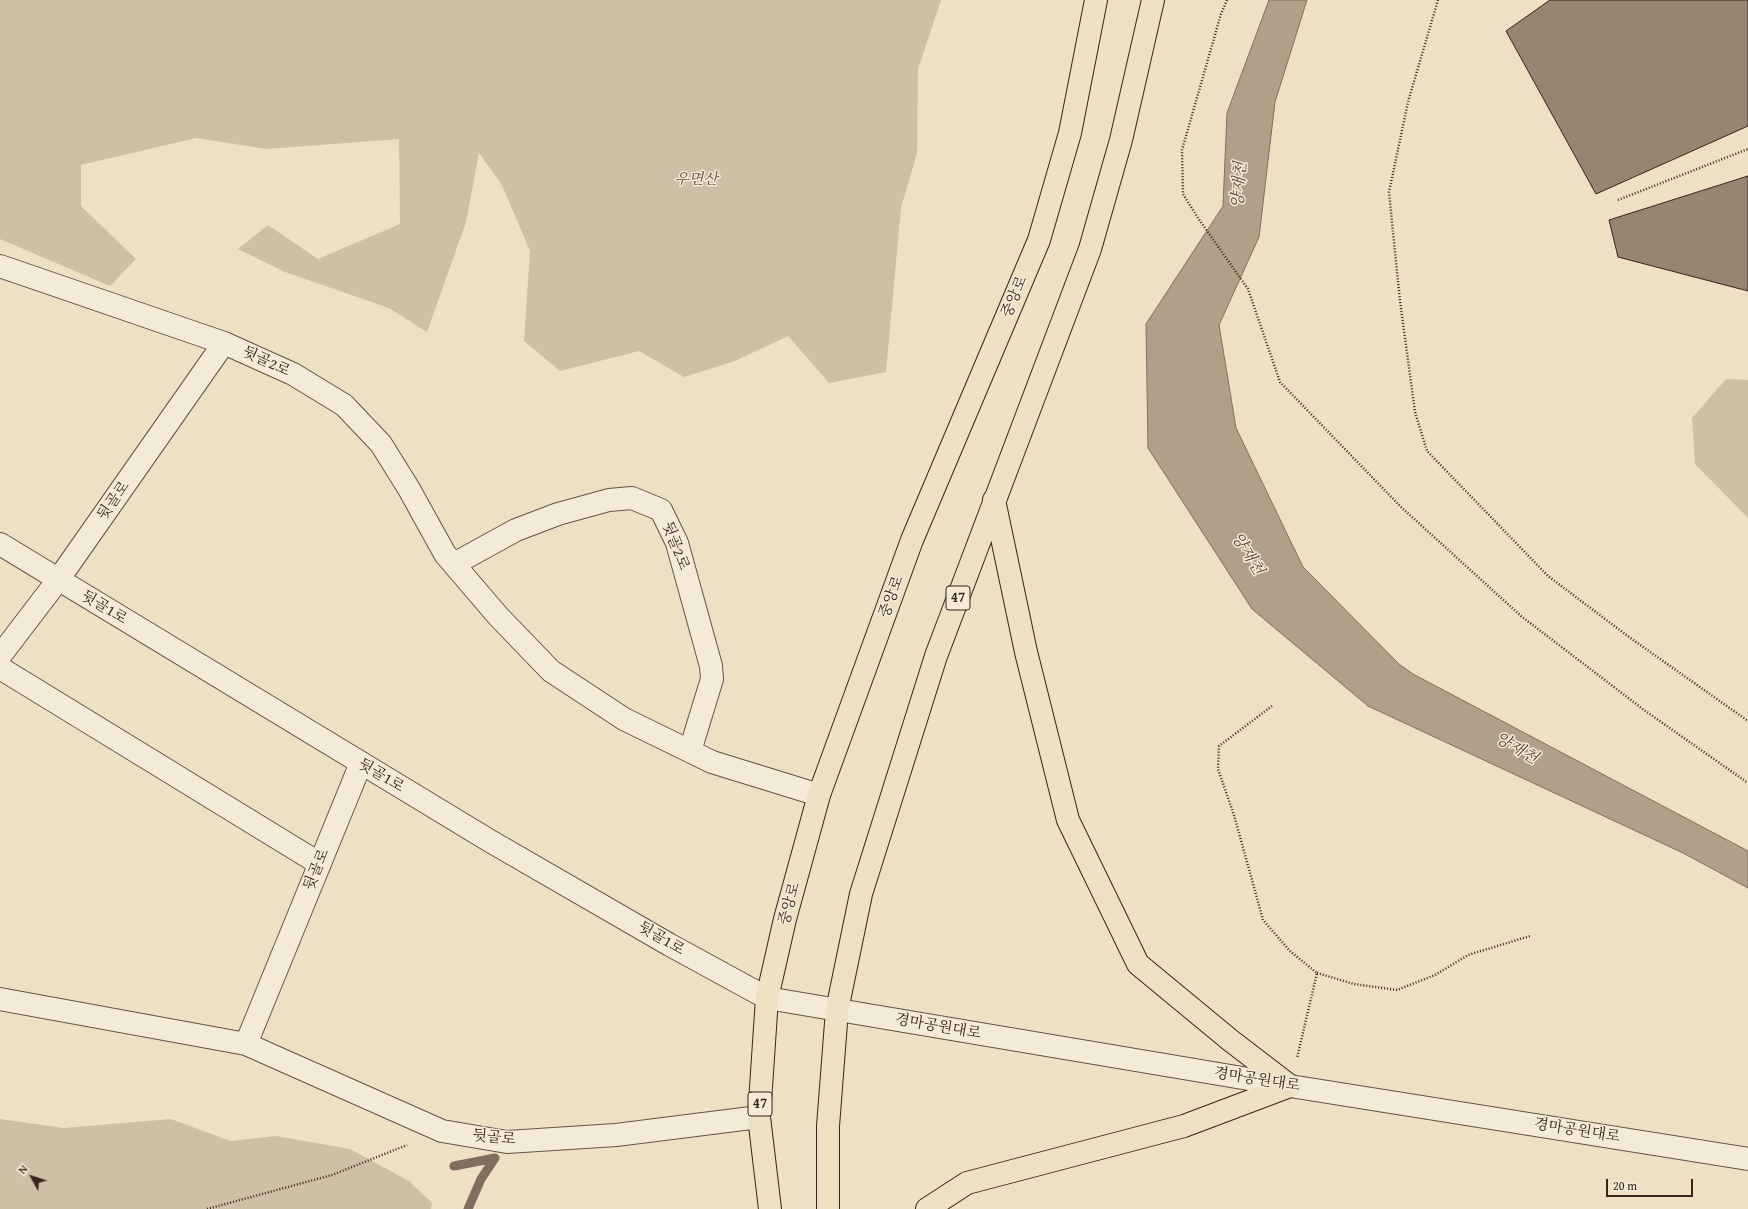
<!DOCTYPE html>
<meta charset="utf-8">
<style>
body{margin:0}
#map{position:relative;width:1748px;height:1209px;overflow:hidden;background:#ede0c3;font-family:"Gentium Book Plus",serif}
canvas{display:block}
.north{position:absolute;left:12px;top:1157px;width:40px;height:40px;-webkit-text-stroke:3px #f3ebd8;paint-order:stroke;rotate:310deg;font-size:11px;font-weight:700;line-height:16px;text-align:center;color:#39231b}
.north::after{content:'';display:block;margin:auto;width:14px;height:18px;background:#39231b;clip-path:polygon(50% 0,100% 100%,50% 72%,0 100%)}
.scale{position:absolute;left:1606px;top:1179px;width:87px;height:18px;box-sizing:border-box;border:2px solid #39231b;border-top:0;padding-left:5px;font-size:12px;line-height:14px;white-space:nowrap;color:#39231b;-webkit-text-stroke:3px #f3ebd8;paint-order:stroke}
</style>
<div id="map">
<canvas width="1748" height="1209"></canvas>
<div class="north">N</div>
<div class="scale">20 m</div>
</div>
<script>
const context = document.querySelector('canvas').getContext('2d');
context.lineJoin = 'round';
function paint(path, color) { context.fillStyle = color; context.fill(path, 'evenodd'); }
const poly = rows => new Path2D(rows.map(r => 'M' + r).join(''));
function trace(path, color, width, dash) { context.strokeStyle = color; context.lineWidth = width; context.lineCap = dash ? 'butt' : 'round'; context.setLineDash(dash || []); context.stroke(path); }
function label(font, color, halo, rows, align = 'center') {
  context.font = font + ' "Gentium Book Plus","Noto Serif KR",serif'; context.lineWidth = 3; context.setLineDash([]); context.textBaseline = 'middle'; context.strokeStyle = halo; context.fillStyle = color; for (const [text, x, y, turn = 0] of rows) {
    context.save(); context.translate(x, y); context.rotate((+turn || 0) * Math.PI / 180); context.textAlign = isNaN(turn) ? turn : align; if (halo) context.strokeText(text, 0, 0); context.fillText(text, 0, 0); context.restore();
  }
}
paint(poly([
 [0,0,941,0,918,69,917,153,901,208,886,372,829,383,788,336,735,361,684,377,639,351,560,371,524,341,530,251,502,185,479,153,466,222,427,332,389,308,285,272,238,249,268,225,318,259,400,224,399,139,267,149,196,138,81,165,81,206,136,259,110,286,0,239],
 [1726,379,1748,380,1748,518,1695,464,1692,418],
 [0,1119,64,1128,171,1119,230,1141,276,1136,350,1149,409,1181,432,1203,431,1209,0,1209]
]), '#cec0a6');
const water = poly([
 [1269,0,1307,0,1275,102,1259,237,1219,325,1236,428,1303,567,1399,664,1413,674,1748,851,1748,888,1683,853,1368,706,1252,609,1148,448,1146,324,1223,206,1227,113,1269,0]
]);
paint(water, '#b0a08a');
trace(water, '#806e5e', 1);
trace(poly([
 [454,1166,495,1158],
 [468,1209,481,1179,495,1158]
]), '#806e5e', 9);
const building = poly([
 [1550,0,1748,0,1748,126,1596,194,1506,31,1550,0],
 [1748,176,1748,291,1618,257,1609,220,1748,176]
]);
paint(building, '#978572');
trace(building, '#39231b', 1);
const minor = poly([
 [0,266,224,343,293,374,344,405,381,444,409,489,445,554,498,616,551,671,624,719,712,762,819,795],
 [0,544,490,841,670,945,767,998,1290,1086,1748,1159],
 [454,564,516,530,558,514,609,500,632,498,661,510,677,543,711,666,712,679,690,751],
 [0,656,58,580,224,343],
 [0,668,320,864],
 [0,999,246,1044,442,1131,507,1142,616,1135,759,1117],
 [246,1044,361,763]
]);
const major = poly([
 [994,500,1026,652,1068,820,1138,964,1230,1040,1290,1086],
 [770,1209,759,1117,767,998,785,919,819,795,912,540,1039,240,1070,133,1096,0],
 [828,1209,828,1126,837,1010,861,894,936,656,1090,249,1121,140,1153,0],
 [927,1209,967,1183,1184,1126,1290,1086]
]);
trace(minor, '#665245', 24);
trace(major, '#39231b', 24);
trace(poly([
 [1227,0,1221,14,1182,150,1183,194,1198,218,1248,289,1280,382,1401,507,1521,616,1644,710,1748,783],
 [1438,0,1408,102,1389,192,1400,301,1415,412,1427,451,1548,576,1629,637,1748,721],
 [1618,200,1748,149],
 [1272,706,1219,746,1218,769,1234,815,1263,920,1290,951,1317,973,1297,1058],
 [1317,973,1354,984,1397,990,1435,975,1468,955,1530,936],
 [207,1209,332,1175,407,1145]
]), '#39231b', 2.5, [1, 2]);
trace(minor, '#f3ebd8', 22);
trace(major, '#ede0c3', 22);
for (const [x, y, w] of [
 [958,598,24],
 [760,1104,24]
]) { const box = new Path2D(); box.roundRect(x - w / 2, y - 12, w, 24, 3); context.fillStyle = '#f3ebd8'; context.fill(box); trace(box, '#39231b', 1); }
label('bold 14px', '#39231b', null, [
 ["47",958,598],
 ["47",760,1104]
]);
label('italic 15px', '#5e4a3e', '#f3ebd8', [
 ["우면산",696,180]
]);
label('15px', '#39231b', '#f3ebd8', [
 ["중앙로",1015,297,-67],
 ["뒷골2로",266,362,25],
 ["뒷골로",114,501,-55],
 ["뒷골2로",675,546,69],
 ["중앙로",892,597,-70],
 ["뒷골1로",104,608,31],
 ["뒷골1로",381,776,31],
 ["뒷골로",317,870,-68],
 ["중앙로",790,904,-75],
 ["뒷골1로",661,939,30],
 ["경마공원대로",938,1027,10],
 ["경마공원대로",1257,1080,9],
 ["경마공원대로",1577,1131,9],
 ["뒷골로",494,1138,6]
]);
label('italic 16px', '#5d483c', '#f3ebd8', [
 ["양재천",1240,185,-86],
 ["양재천",1247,554,58],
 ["양재천",1516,749,30]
]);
</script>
